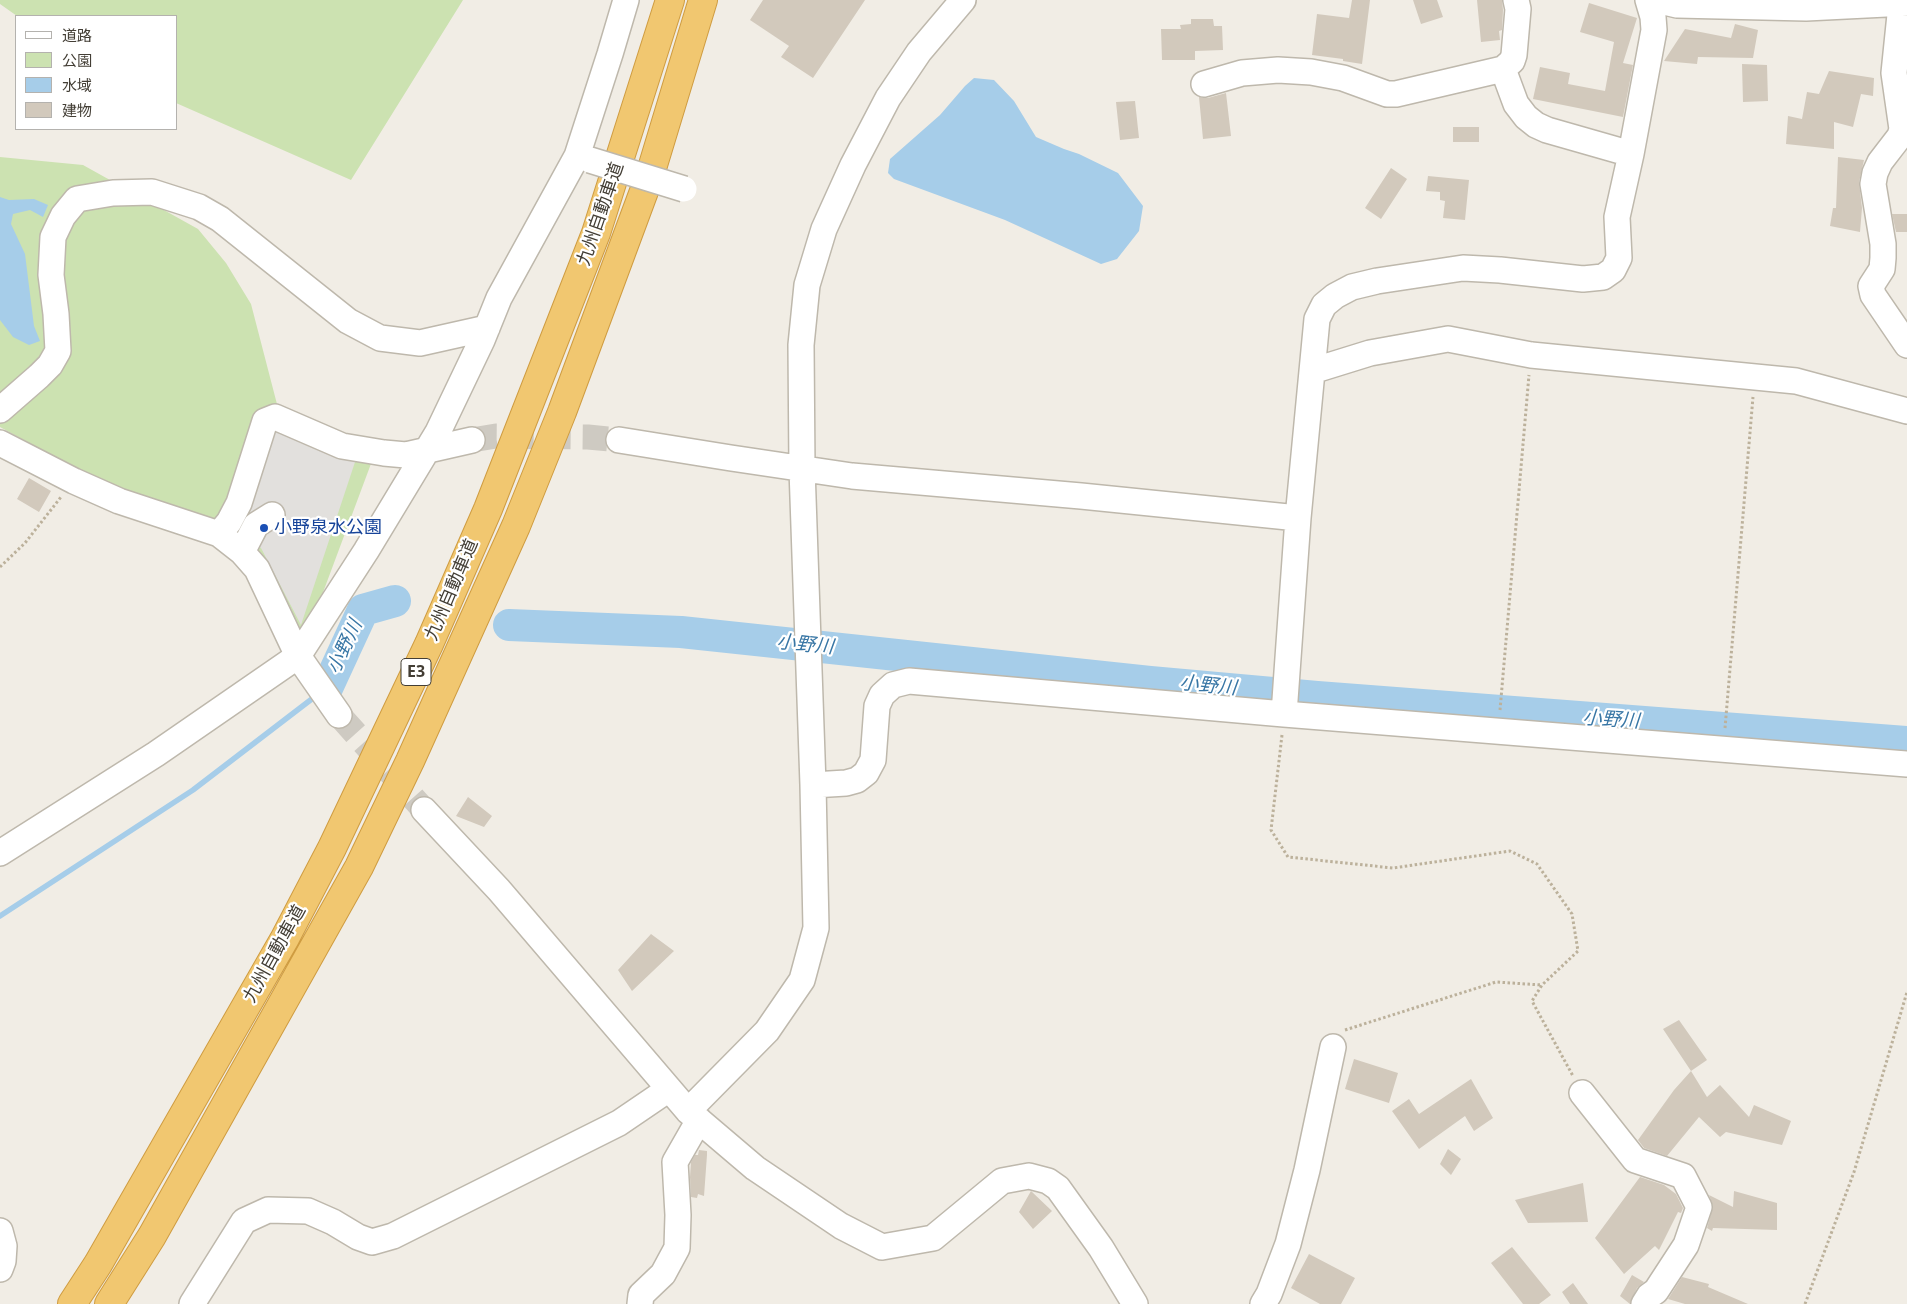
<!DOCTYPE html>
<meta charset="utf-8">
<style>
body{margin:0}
#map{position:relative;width:1907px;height:1304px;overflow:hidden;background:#f1ede5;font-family:"Open Sans","Noto Sans JP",sans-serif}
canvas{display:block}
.legend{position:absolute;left:15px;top:15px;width:162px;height:115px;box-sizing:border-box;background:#fff;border:1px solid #b4b2ae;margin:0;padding:6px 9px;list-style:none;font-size:15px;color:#433e35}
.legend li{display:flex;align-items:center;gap:10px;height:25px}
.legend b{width:25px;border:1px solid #b4b2ae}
</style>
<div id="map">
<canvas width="1907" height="1304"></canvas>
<ul class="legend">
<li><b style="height:6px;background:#fff"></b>道路</li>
<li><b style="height:14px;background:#cce2b1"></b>公園</li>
<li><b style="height:14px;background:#a6cde9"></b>水域</li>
<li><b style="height:14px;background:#d2c9bc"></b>建物</li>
</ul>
</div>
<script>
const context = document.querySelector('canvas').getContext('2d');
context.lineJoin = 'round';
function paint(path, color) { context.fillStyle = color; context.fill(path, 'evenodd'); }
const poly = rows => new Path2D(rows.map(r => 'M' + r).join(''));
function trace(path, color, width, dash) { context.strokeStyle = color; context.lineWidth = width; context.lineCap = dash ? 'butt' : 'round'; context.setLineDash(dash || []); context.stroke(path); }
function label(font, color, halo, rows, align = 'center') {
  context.font = font + ' "Open Sans","Noto Sans JP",sans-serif'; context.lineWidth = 4.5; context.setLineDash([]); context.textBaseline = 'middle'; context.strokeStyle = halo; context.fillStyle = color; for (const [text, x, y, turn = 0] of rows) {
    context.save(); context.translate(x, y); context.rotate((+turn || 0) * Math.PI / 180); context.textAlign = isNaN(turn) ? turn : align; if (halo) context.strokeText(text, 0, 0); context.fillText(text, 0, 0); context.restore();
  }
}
paint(poly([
 [0,0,463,0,351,180,176,103,176,16,17,16,0,4],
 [0,157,83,165,198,229,226,263,251,304,278,408,375,453,303,646,259,557,153,501,84,473,0,427]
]), '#cce2b1');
paint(poly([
 [271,427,356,459,301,625,261,548,232,530]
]), '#e2e0dd');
paint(poly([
 [974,78,994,80,1014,101,1036,137,1064,149,1079,154,1118,173,1143,206,1139,231,1117,259,1101,264,1005,220,894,179,888,173,890,159,940,115,965,86],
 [0,197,9,200,34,199,48,205,43,217,30,210,13,214,11,224,25,254,34,326,40,341,29,345,13,337,0,320]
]), '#a6cde9');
trace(poly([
 [0,916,193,790,317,695]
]), '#a6cde9', 5.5);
trace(poly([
 [509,625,681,632,1150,682,1317,697,1907,742],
 [327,688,363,610,395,601]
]), '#a6cde9', 32);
paint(poly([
 [763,0,865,0,813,78,781,57,789,46,750,20],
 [1352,0,1370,0,1362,64,1343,61,1343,59,1312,55,1317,14,1349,18],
 [1413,0,1437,0,1443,17,1421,24],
 [1477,0,1502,0,1503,10,1502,30,1499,31,1500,40,1481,42],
 [1589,3,1637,18,1623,63,1633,65,1623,117,1533,99,1540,67,1570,73,1568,84,1605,91,1614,42,1580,32],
 [1191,19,1213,19,1214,26,1222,26,1223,50,1195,51,1195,60,1162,60,1161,29,1181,29,1180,25,1191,24],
 [1735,24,1758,30,1753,58,1698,57,1697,64,1664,61,1685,29,1731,38],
 [1742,64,1767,65,1768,101,1743,102],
 [1829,71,1874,78,1873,96,1861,94,1853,127,1834,122,1834,149,1786,144,1788,116,1802,119,1807,92,1819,94],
 [1226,93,1231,136,1203,139,1199,97,1208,98],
 [1135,101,1139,138,1120,140,1116,102],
 [1453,127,1479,127,1479,142,1453,142],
 [1838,157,1864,160,1859,182,1862,208,1860,232,1830,226,1833,208,1836,208],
 [1391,168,1407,179,1381,219,1365,208],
 [1428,176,1469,180,1465,220,1443,218,1445,201,1440,200,1440,192,1426,191],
 [1892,214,1907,214,1907,232,1896,232],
 [29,478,51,491,39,512,17,499],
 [468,797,492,816,484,827,456,816],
 [651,934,674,951,632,991,618,970],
 [1679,1020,1707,1060,1691,1071,1663,1029],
 [1354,1059,1398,1073,1389,1103,1345,1089],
 [1691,1071,1707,1097,1720,1085,1749,1117,1754,1105,1791,1121,1782,1145,1726,1132,1720,1137,1699,1117,1667,1156,1644,1148,1638,1140,1674,1090],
 [1471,1079,1493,1118,1474,1131,1465,1116,1419,1149,1392,1111,1409,1099,1419,1114],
 [1448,1149,1461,1159,1451,1175,1440,1164],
 [699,1150,707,1151,707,1155,704,1196,698,1194,697,1198,691,1197,690,1177,691,1162,695,1155,698,1155],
 [1640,1177,1664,1185,1676,1194,1683,1208,1681,1213,1678,1212,1659,1250,1655,1246,1624,1274,1595,1238],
 [1583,1183,1588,1222,1528,1223,1515,1200],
 [1031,1191,1052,1211,1033,1229,1019,1212],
 [1734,1191,1777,1203,1777,1230,1713,1228,1712,1231,1707,1228,1713,1206,1709,1195,1733,1207],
 [1512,1247,1551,1295,1539,1304,1523,1304,1491,1263],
 [1309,1254,1355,1278,1341,1304,1320,1304,1291,1288],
 [1632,1275,1644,1282,1637,1288,1630,1304,1620,1296],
 [1682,1277,1709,1284,1708,1287,1748,1304,1685,1304,1668,1299],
 [1573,1283,1588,1304,1570,1304,1562,1292]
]), '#d2c9bc');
trace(poly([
 [472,440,496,436,588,437,619,440],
 [339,715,424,810]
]), '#cecac2', 25, [25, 12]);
const minor = poly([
 [1656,0,1677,5,1806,8,1907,3],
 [1901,5,1894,73,1902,129,1900,136,1880,162,1875,173,1873,184,1883,244,1883,258,1882,269,1871,286,1873,295,1907,345],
 [1503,69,1516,104,1526,117,1536,125,1547,130,1631,154],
 [1204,84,1242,73,1278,70,1311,72,1343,78,1387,94,1396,94,1503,69,1512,61,1514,55,1518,9,1516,0],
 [1312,371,1370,353,1448,339,1531,355,1796,381,1907,411],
 [0,410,39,376,50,365,58,351,56,314,51,275,53,237,63,216,77,199,113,193,152,192,199,207,220,219,348,321,380,338,420,343,487,328],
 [619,440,731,458,852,476,1081,496,1298,518],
 [0,443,74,481,119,501,219,534,242,552,257,569,298,656,339,715],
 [219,534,229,522,239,503,265,421,275,417,342,446,384,453,406,455,472,440],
 [242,552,256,525,272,515],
 [1284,714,1298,518,1317,319,1324,305,1335,296,1352,287,1377,281,1463,268,1500,270,1583,279,1603,277,1613,270,1619,258,1617,217,1631,154,1654,30,1653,17,1648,0],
 [813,785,802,469,801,345,807,285,824,229,853,165,888,98,919,52,963,0],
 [424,810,499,890,688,1111,755,1168,841,1226,882,1247,933,1238,1002,1181,1029,1176,1048,1181,1058,1188,1101,1248,1135,1304],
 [0,853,156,754,298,656,366,551,438,432,482,340,499,298,577,156,610,54,626,0],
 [1582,1093,1635,1160,1683,1176,1699,1207,1686,1245,1656,1291,1649,1296,1644,1304],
 [688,1111,767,1031,802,980,816,928,813,785,846,783,857,780,866,773,873,760,877,706,882,695,893,685,909,681,1284,714,1907,764],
 [0,1231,4,1246,3,1261,0,1269],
 [192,1304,244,1221,268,1210,308,1211,333,1222,358,1237,372,1242,393,1236,619,1123,669,1089],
 [640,1304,641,1295,663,1274,677,1248,678,1215,675,1162,699,1120],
 [1263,1304,1269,1294,1288,1244,1307,1170,1333,1047]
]);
const highway = poly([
 [72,1304,98,1264,285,938,332,848,429,644,488,509,596,233,670,0],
 [109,1304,152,1236,359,867,410,761,516,526,562,412,650,175,703,0]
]);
trace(minor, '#beb8ac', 28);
trace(highway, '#cf9c41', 30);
trace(poly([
 [0,567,25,543,61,497],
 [1500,710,1529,375],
 [1725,728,1753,397],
 [1282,735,1271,830,1288,857,1393,868,1510,851,1537,864,1572,914,1578,951,1542,985,1532,1001,1573,1076],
 [1345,1030,1496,982,1542,985],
 [1805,1304,1854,1172,1907,992]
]), '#bcb19b', 3, [2.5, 2.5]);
trace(minor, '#fff', 25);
trace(highway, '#f1c770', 28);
const minorBridge = poly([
 [590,160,684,189]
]);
trace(minorBridge, '#beb8ac', 28, []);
trace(minorBridge, '#fff', 25);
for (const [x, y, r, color] of [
 [264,528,5,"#1a4fb4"]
]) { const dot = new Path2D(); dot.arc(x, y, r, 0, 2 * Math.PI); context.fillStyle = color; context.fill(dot); trace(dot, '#fff', 2); }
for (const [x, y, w] of [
 [416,672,30]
]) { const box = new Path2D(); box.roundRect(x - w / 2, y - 13.5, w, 27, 4); context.fillStyle = '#fff'; context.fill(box); trace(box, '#433e35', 1); }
label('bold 16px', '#433e35', null, [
 ["E3",416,672]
]);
label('18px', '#433e35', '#fff', [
 ["九州自動車道",601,214,-71],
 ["九州自動車道",452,590,-67],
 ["九州自動車道",275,954,-61]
]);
label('18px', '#164399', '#fff', [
 ["小野泉水公園",274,528]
], 'left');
label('italic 19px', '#3876a5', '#fff', [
 ["小野川",805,645,6],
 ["小野川",345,647,-65],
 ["小野川",1208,686,6],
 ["小野川",1611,720,4]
]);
</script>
